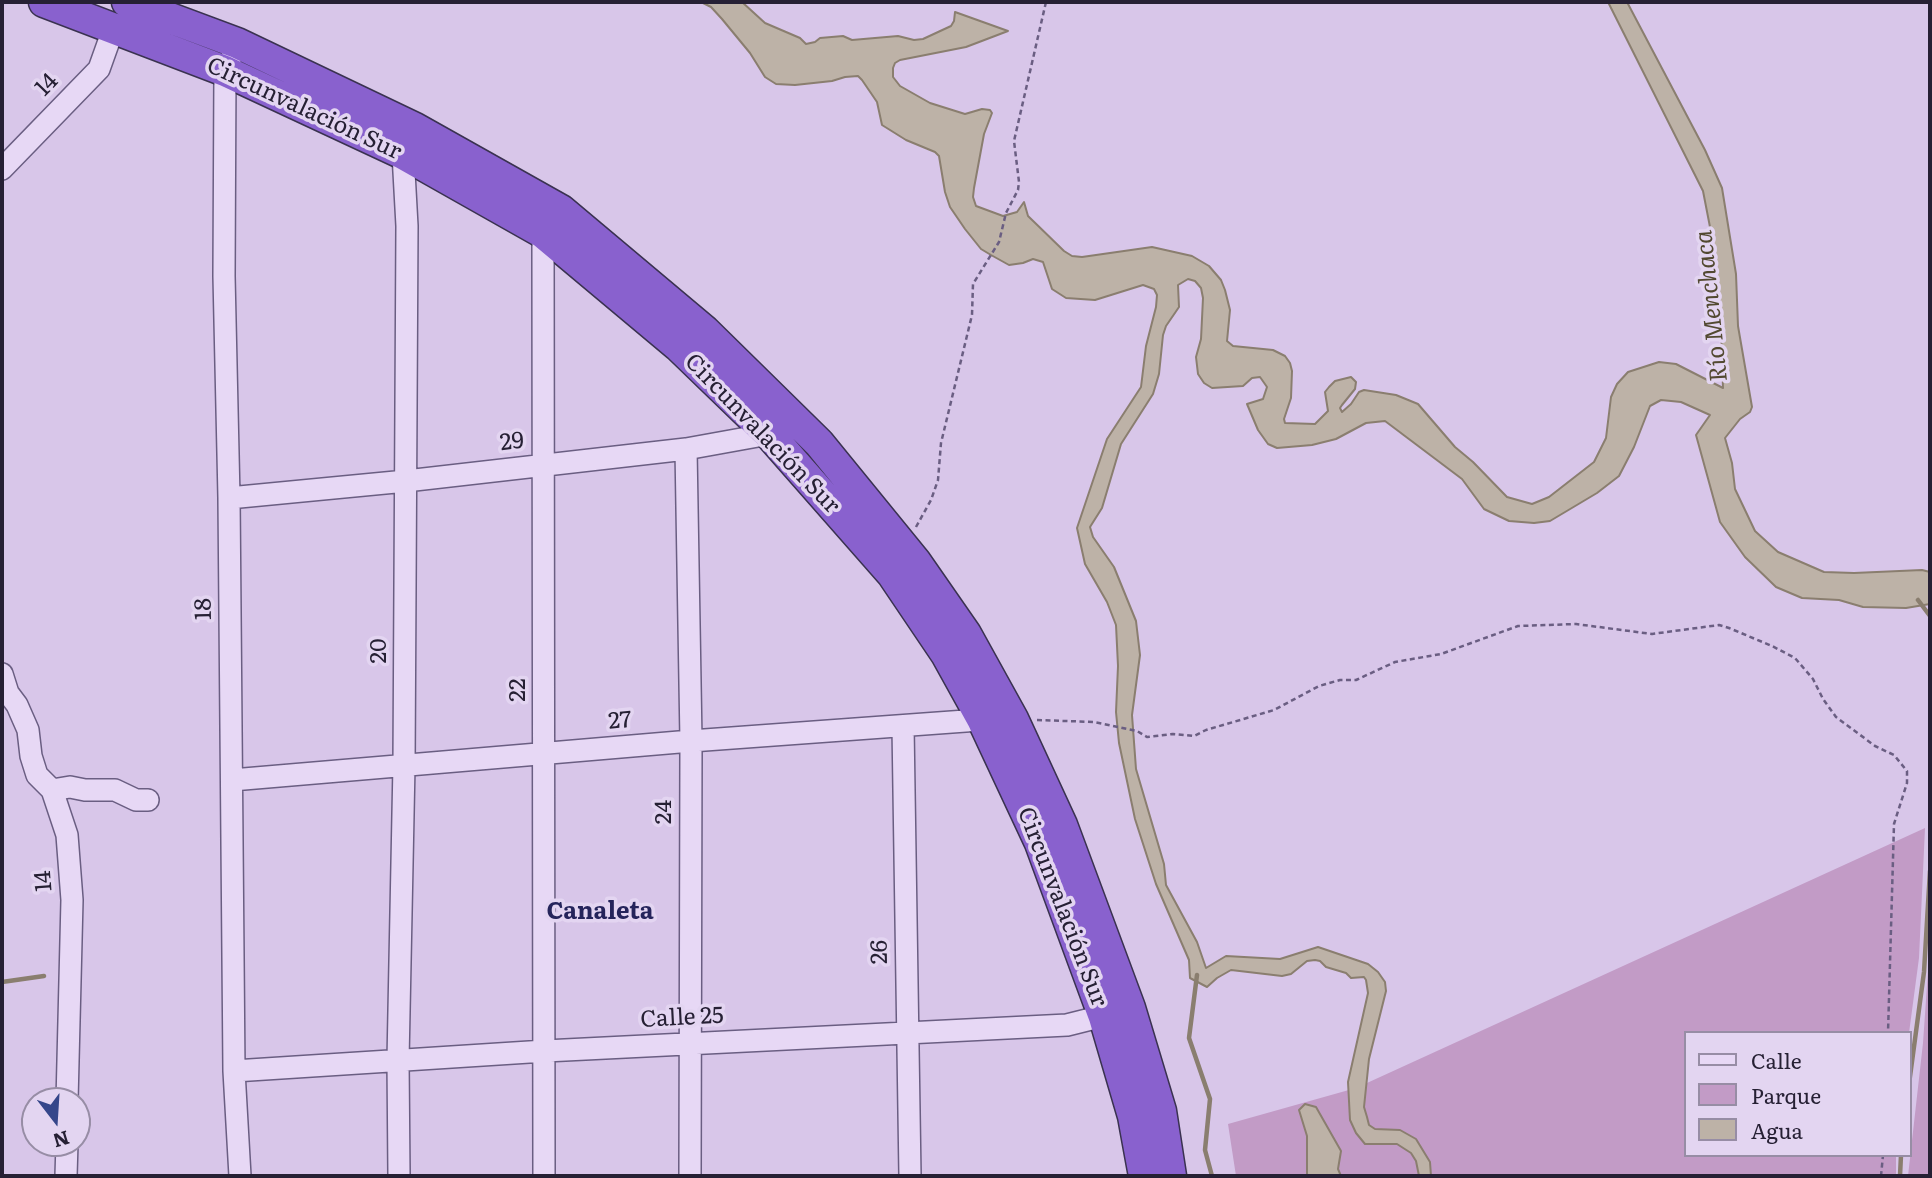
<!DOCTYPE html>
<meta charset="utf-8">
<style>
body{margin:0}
#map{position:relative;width:1932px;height:1178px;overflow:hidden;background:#d8c6e9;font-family:Literata,serif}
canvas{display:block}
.frame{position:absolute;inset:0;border:4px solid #262034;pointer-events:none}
.legend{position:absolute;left:1684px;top:1031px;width:228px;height:126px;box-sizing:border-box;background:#e3d5f1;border:2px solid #978da5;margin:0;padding:9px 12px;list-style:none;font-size:21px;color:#262034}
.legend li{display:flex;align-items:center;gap:14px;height:35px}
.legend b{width:35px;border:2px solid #978da5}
.north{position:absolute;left:21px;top:1087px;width:70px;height:70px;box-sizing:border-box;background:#e3d5f1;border:2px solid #978da5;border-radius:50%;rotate:163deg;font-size:19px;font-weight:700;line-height:28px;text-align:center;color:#262034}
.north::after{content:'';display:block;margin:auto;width:24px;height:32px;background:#35468a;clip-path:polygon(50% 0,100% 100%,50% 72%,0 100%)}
</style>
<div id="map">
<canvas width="1932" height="1178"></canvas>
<div class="frame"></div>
<ul class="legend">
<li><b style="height:9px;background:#e7d8f5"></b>Calle</li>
<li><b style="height:19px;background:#c29bc6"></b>Parque</li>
<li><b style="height:19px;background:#bdb2a7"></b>Agua</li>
</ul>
<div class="north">N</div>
</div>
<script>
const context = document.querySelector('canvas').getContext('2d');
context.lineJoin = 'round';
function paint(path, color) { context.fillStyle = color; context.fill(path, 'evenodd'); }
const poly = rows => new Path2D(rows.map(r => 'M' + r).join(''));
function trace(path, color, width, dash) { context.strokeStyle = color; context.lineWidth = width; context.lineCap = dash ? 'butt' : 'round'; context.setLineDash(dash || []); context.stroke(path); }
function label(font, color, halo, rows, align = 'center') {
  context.font = font + ' Literata,serif'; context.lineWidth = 7; context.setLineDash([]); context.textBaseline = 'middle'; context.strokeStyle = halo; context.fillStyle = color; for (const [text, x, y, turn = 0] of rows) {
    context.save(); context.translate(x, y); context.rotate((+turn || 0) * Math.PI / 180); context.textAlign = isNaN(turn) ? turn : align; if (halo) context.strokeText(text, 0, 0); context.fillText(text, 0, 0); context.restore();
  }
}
paint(poly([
 [1925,828,1919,958,1909,1033,1685,1033,1685,1155,1896,1155,1896,1176,1236,1176,1228,1124,1356,1088],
 [1930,942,1930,1176,1908,1176,1923,1043]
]), '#c29bc6');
const water = poly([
 [701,2,742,2,765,23,800,38,806,44,815,42,820,38,843,36,852,40,898,36,914,40,923,39,951,26,954,21,955,12,1008,31,966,47,900,60,895,63,893,68,893,77,900,86,930,103,965,114,982,109,990,110,992,113,984,134,974,188,973,197,976,206,1003,216,1017,212,1024,202,1028,216,1064,251,1072,256,1082,257,1152,247,1192,256,1209,266,1221,280,1225,290,1230,310,1227,341,1233,346,1273,350,1285,356,1290,363,1292,371,1291,398,1284,419,1285,423,1315,424,1328,411,1325,392,1329,387,1335,381,1351,377,1356,382,1355,389,1342,405,1340,408,1342,412,1351,404,1359,392,1364,390,1396,395,1418,404,1455,447,1473,462,1507,497,1532,504,1549,497,1594,462,1606,438,1611,397,1617,384,1628,372,1659,362,1676,364,1723,388,1720,302,1710,227,1703,191,1608,2,1627,2,1705,150,1722,188,1736,274,1738,326,1752,407,1750,412,1740,419,1725,438,1732,463,1735,489,1755,531,1778,552,1824,572,1854,573,1922,570,1930,572,1930,604,1906,608,1863,607,1839,600,1802,598,1776,587,1745,557,1720,522,1696,435,1710,415,1681,402,1661,400,1650,406,1634,447,1619,476,1597,493,1550,521,1534,523,1509,521,1484,509,1462,479,1385,421,1366,423,1336,439,1312,445,1277,448,1268,444,1258,430,1247,404,1263,399,1267,387,1260,377,1252,378,1243,386,1212,388,1204,383,1198,374,1196,357,1201,339,1203,298,1201,288,1195,281,1188,279,1178,285,1179,307,1166,326,1163,335,1159,374,1153,394,1121,444,1102,508,1090,527,1093,537,1114,567,1136,621,1140,655,1132,715,1136,769,1164,864,1166,885,1197,942,1206,968,1226,956,1280,959,1318,947,1368,964,1378,972,1385,982,1386,991,1369,1059,1364,1107,1367,1117,1369,1125,1375,1129,1400,1130,1416,1139,1430,1162,1431,1176,1419,1176,1416,1161,1411,1153,1397,1144,1365,1144,1356,1133,1350,1120,1348,1082,1368,993,1366,980,1364,977,1351,978,1346,973,1326,967,1320,961,1315,960,1307,961,1291,974,1282,976,1231,970,1217,978,1207,987,1190,978,1189,960,1156,884,1135,819,1119,743,1116,712,1118,666,1116,625,1107,602,1085,564,1077,528,1107,439,1141,387,1146,346,1156,307,1157,295,1154,289,1143,285,1095,300,1066,298,1052,289,1043,262,1033,259,1023,263,1009,265,991,255,981,249,965,229,950,207,945,192,939,156,935,152,906,140,882,125,877,102,862,80,858,76,845,77,832,81,795,85,776,84,765,77,750,53,722,19,711,7,701,2],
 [1305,1104,1316,1107,1341,1151,1338,1169,1341,1176,1307,1176,1307,1136,1299,1110,1305,1104]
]);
paint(water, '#bdb2a7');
trace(water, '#8a7e6f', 2);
trace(poly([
 [1918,600,1930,616],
 [1197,975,1189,1038,1210,1099,1205,1150,1212,1176],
 [2,982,44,976],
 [1909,1084,1924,972,1930,871],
 [1900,1176,1901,1155]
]), '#8a7e6f', 4.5);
const minor = poly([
 [230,60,225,71,224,276,229,498,234,1071,240,1176],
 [2,169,99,69,114,27],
 [686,449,691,741,690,1176],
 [229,498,406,481,686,449,769,434,777,428],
 [2,674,8,693,17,705,28,730,31,756,37,775,52,790,67,835,72,900,67,1101],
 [903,726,910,1176],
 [232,780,691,741,993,719],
 [52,790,70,787,85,790,115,790,136,800,148,800],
 [234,1071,545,1051,1067,1025,1115,1013],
 [66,1176,67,1143],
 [399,1176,398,1060,404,765,407,226,403,154,408,144],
 [544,1176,543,233,547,228]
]);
const highway = poly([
 [44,2,225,71,403,154,543,233,678,346,769,434,892,574,946,654,982,719,1040,843,1104,1017,1133,1116,1144,1176],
 [127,2,237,43,415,128,561,210,705,331,819,443,916,562,966,634,1013,719,1062,825,1130,1008,1161,1111,1171,1176]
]);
trace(minor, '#6a5e82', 24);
trace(highway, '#3a3250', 33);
trace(poly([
 [916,527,931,500,938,480,941,443,972,315,973,284,999,242,1006,213,1018,190,1019,182,1014,141,1046,2],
 [1037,720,1094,722,1137,731,1147,737,1173,734,1194,736,1206,730,1274,710,1319,686,1340,680,1356,680,1395,662,1441,654,1518,626,1576,624,1652,634,1719,625,1729,628,1772,646,1795,658,1813,679,1823,699,1836,717,1875,746,1894,755,1907,771,1907,783,1894,824,1888,1033],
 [1881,1176,1883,1155]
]), '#6a5e82', 2.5, [5, 3.5]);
trace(minor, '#e7d8f5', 21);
trace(highway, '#8961ce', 30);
label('23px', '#262034', '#e3d5f1', [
 ["14",47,85,-46],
 ["Circunvalación Sur",304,109,25],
 ["Circunvalación Sur",762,434,46],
 ["29",512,442,-7],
 ["18",204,609,-91],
 ["20",379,651,-90],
 ["22",518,690,-90],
 ["27",620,721,-5],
 ["24",664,812,-90],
 ["14",44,881,-94],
 ["Circunvalación Sur",1062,907,69],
 ["26",880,952,-91],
 ["Calle 25",682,1018,-3]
]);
label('italic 24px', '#524931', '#e3d5f1', [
 ["Río Menchaca",1712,306,-96]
]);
label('bold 24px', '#25245b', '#e3d5f1', [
 ["Canaleta",600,912]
]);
</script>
